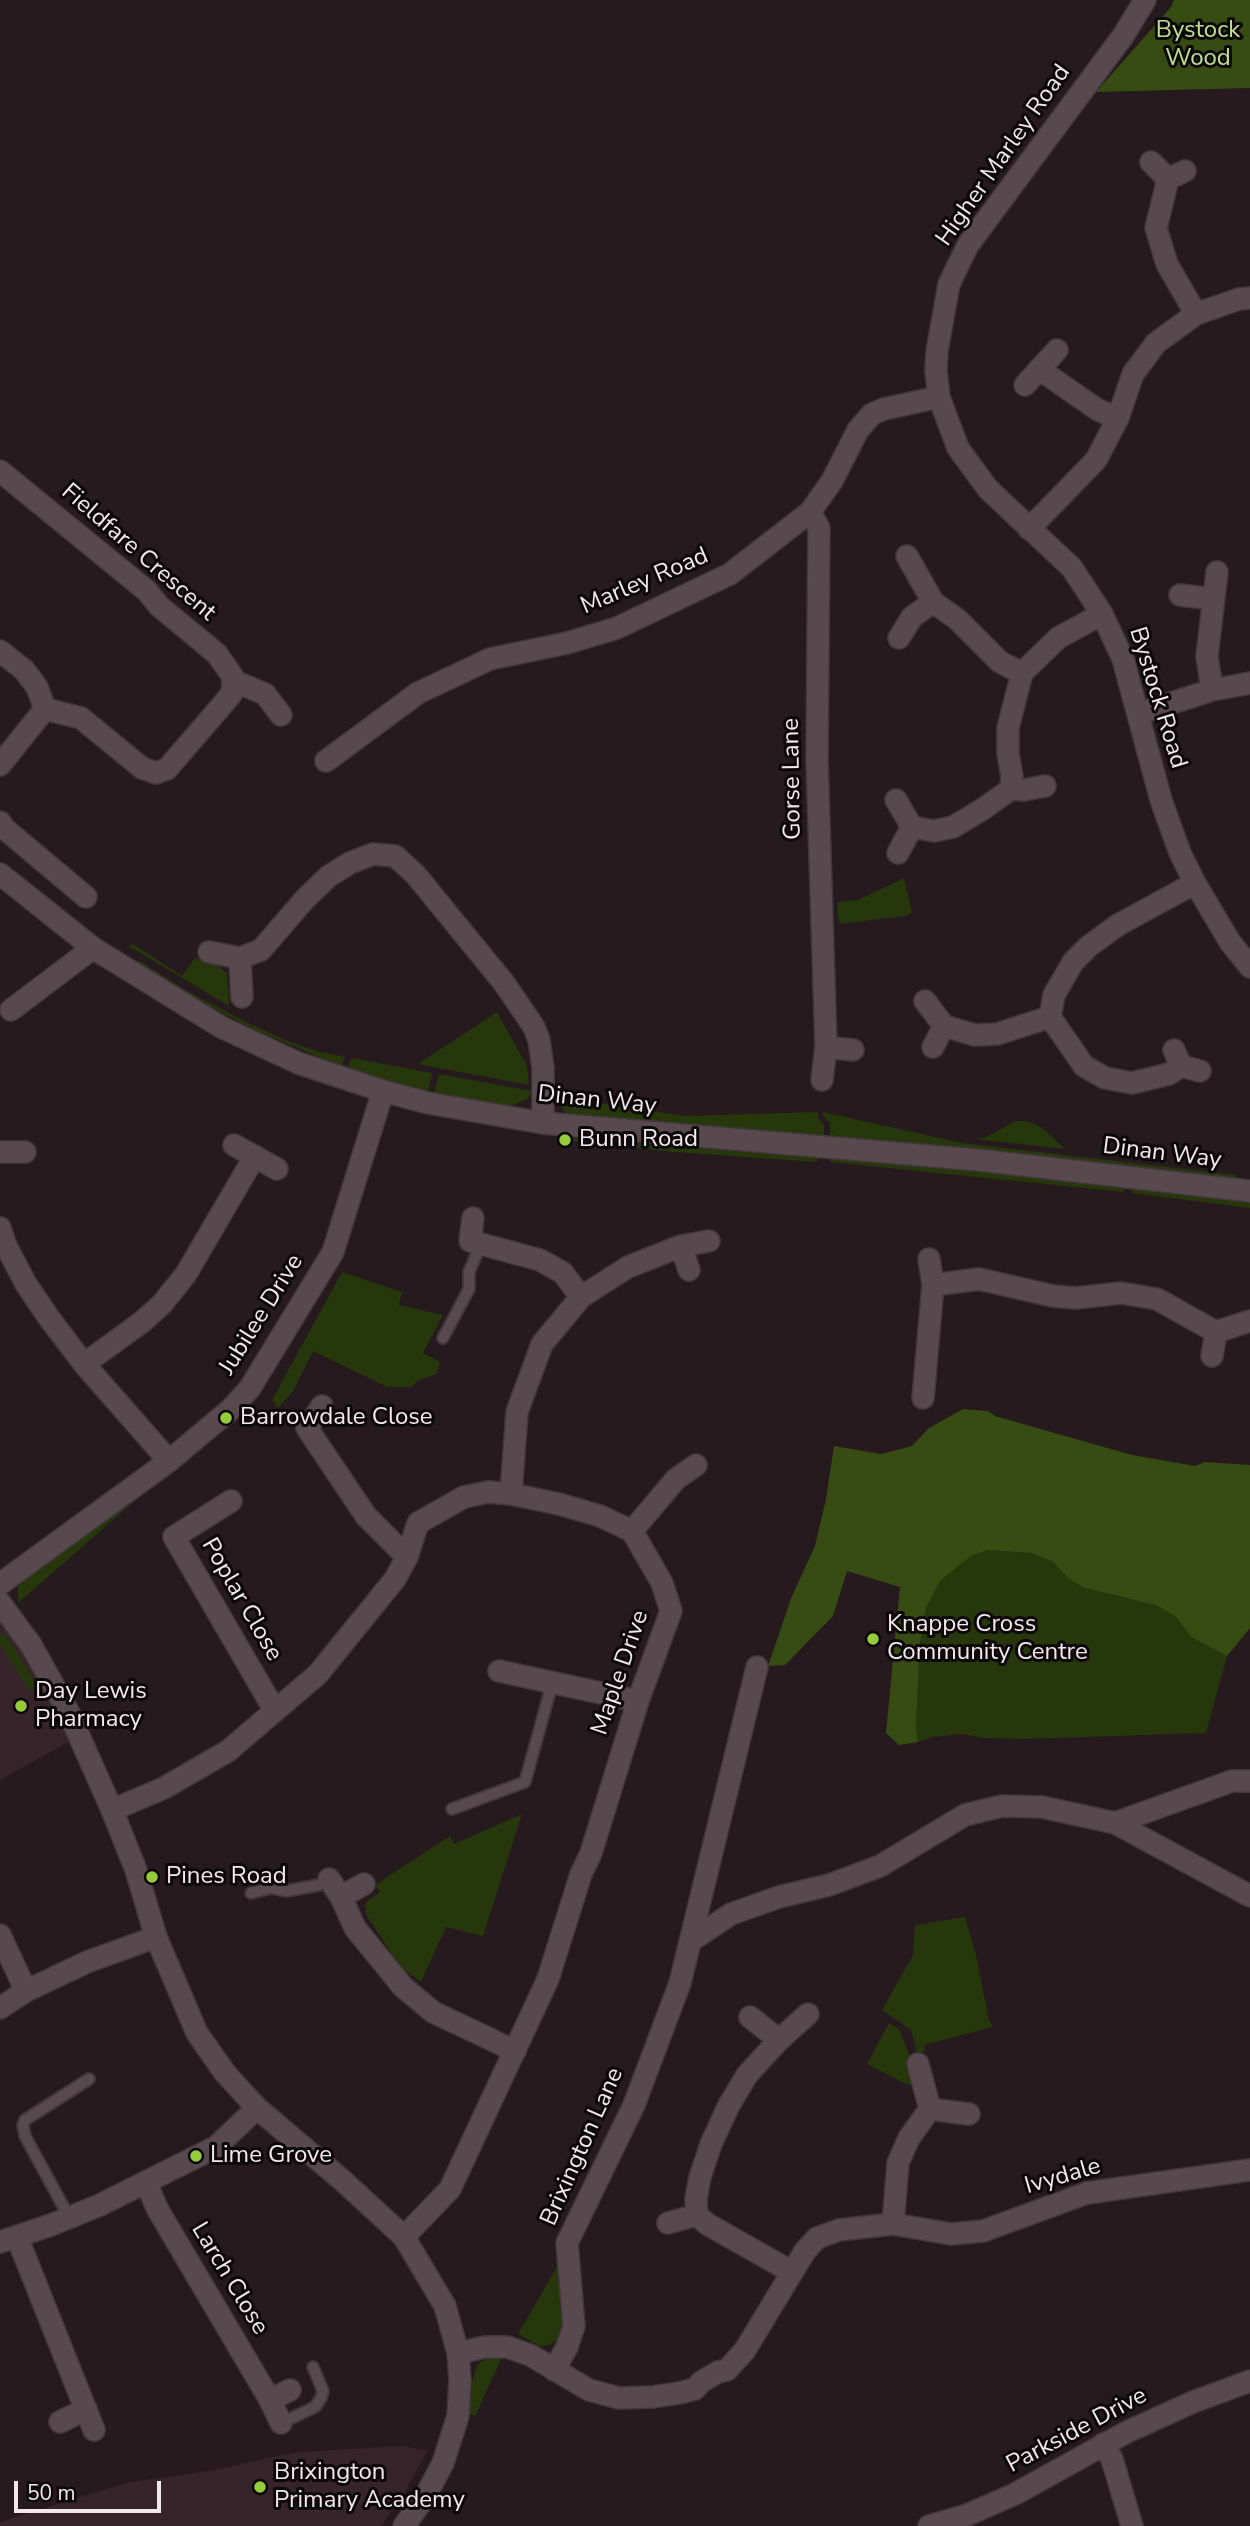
<!DOCTYPE html>
<style>
body{margin:0}
#map{position:relative;width:1250px;height:2526px;overflow:hidden;background:#271a1e;font-family:"Nunito Sans",sans-serif}
canvas{display:block}
.scale{position:absolute;left:14px;top:2481px;width:147px;height:32px;box-sizing:border-box;border:4px solid #f2e9ec;border-top:0;padding-left:9px;font-size:21px;line-height:24px;white-space:nowrap;color:#f2e9ec;-webkit-text-stroke:5px #0c0708;paint-order:stroke}
</style>
<div id="map">
<canvas width="1250" height="2526"></canvas>
<div class="scale">50 m</div>
</div>
<script>
const context = document.querySelector('canvas').getContext('2d');
context.lineJoin = 'round';
function paint(path, color) { context.fillStyle = color; context.fill(path, 'evenodd'); }
const poly = rows => new Path2D(rows.map(r => 'M' + r).join(''));
function trace(path, color, width, dash) { context.strokeStyle = color; context.lineWidth = width; context.lineCap = dash ? 'butt' : 'round'; context.setLineDash(dash || []); context.stroke(path); }
function label(font, color, halo, rows, align = 'center') {
  context.font = font + ' "Nunito Sans",sans-serif'; context.lineWidth = 6; context.setLineDash([]); context.textBaseline = 'middle'; context.strokeStyle = halo; context.fillStyle = color; for (const [text, x, y, turn = 0] of rows) {
    context.save(); context.translate(x, y); context.rotate((+turn || 0) * Math.PI / 180); context.textAlign = isNaN(turn) ? turn : align; if (halo) context.strokeText(text, 0, 0); context.fillText(text, 0, 0); context.restore();
  }
}
paint(poly([
 [0,1621,30,1662,72,1740,0,1780],
 [402,2446,427,2451,405,2492,381,2526,0,2526,0,2522,126,2483,209,2471,297,2452]
]), '#36242a');
paint(poly([
 [904,878,912,912,906,916,839,924,837,902,858,900],
 [133,944,182,976,195,958,217,965,227,973,229,1006,129,946],
 [140,961,187,991,246,1022,290,1042,319,1052,345,1057,341,1066,255,1030,184,993,138,964],
 [497,1012,527,1066,529,1085,418,1064],
 [352,1058,432,1073,428,1092,347,1069],
 [439,1074,532,1091,528,1099,508,1107,434,1093],
 [553,1096,685,1116,818,1112,818,1118,824,1125,824,1135,705,1128,576,1116,565,1112],
 [823,1112,962,1143,1236,1175,1235,1178,1014,1153,830,1136,830,1123,823,1116],
 [1016,1121,1027,1121,1041,1127,1065,1149,975,1139,986,1137],
 [570,1138,817,1158,817,1162,675,1152,569,1141],
 [830,1158,1029,1177,1125,1188,1124,1192,830,1162],
 [1132,1189,1250,1203,1250,1208,1132,1193],
 [342,1272,402,1292,399,1305,443,1315,423,1353,440,1362,436,1374,417,1381,411,1387,387,1387,313,1351,293,1391,278,1408,272,1400],
 [139,1497,18,1603,18,1587,25,1577],
 [988,1550,1029,1553,1052,1561,1066,1576,1112,1595,1158,1606,1176,1617,1191,1637,1227,1656,1206,1733,1023,1739,984,1738,962,1734,932,1737,918,1742,916,1727,920,1643,926,1608,940,1581,971,1556],
 [5,1634,22,1661,38,1687,30,1691,0,1644,0,1636],
 [522,1814,483,1936,446,1927,421,1982,406,1971,393,1956,365,1913,366,1902,380,1892,375,1885,450,1836,454,1844],
 [965,1917,976,1955,989,2020,993,2027,924,2045,925,2051,917,2053,911,2030,882,2010,913,1955,915,1925],
 [889,2023,899,2029,910,2056,917,2084,908,2085,867,2064],
 [561,2260,567,2322,561,2341,555,2341,549,2345,540,2346,518,2334],
 [503,2355,475,2416,468,2413,472,2382,477,2365,485,2359]
]), '#26370b');
paint(poly([
 [1174,0,1250,0,1250,88,1096,92,1171,7],
 [963,1409,988,1411,995,1416,1132,1455,1195,1466,1205,1462,1250,1465,1250,1628,1227,1656,1191,1637,1176,1617,1158,1606,1082,1587,1066,1576,1052,1561,1030,1553,988,1550,971,1556,940,1581,926,1608,920,1643,916,1727,918,1742,899,1745,886,1733,900,1587,847,1571,833,1616,785,1665,768,1666,792,1596,815,1546,826,1499,834,1446,881,1454,912,1446,929,1428]
]), '#364c12');
const service = poly([
 [443,1338,469,1289,469,1272,481,1244],
 [452,1809,525,1782,552,1684],
 [251,1893,271,1888,286,1891,319,1885,329,1879],
 [69,2217,25,2136,23,2125,25,2120,89,2079],
 [281,2423,315,2407,321,2398,323,2391,313,2367]
]);
const minor = poly([
 [1145,0,1123,36,968,245,949,284,937,351,936,371,939,397,958,448,988,489,1072,568,1102,614,1123,659,1161,800,1180,853,1195,883,1230,942,1250,967],
 [1151,162,1168,179,1185,171],
 [1168,179,1156,228,1167,264,1196,314],
 [1039,369,1098,410,1118,418],
 [1025,385,1057,350],
 [0,471,147,591,159,606,217,654,233,677,232,693,224,703,167,769,156,773,142,768,81,718,45,709],
 [810,512,819,528,817,760,826,1047,822,1080],
 [1029,529,1096,460,1118,418,1133,374,1156,343,1196,314,1239,299,1250,298],
 [907,556,933,602,957,619,1000,662,1022,673],
 [1180,595,1213,599],
 [899,638,912,617,933,602],
 [0,651,24,670,37,687,45,709,0,765],
 [234,681,265,694,281,715],
 [1212,690,1207,656,1217,572],
 [1138,714,1212,690,1250,683],
 [326,761,418,693,490,659,567,643,617,628,730,574,810,512,832,481,858,430,872,414,884,409,939,397],
 [1011,789,1024,790,1045,786],
 [896,800,912,827,898,853],
 [0,822,5,829,86,897],
 [912,827,934,831,953,827,983,809,1011,789,1012,777,1008,753,1008,728,1022,673,1058,638,1102,614],
 [209,952,240,958],
 [242,997,240,958,261,950,305,899,329,876,350,863,373,854,395,856,415,874,504,983,534,1027,539,1040,543,1068,543,1123],
 [925,1001,944,1026,933,1047],
 [11,1010,93,948],
 [944,1026,975,1035,997,1034,1050,1017],
 [826,1047,853,1050],
 [1174,1050,1181,1066,1200,1071],
 [1181,1066,1169,1074,1132,1083,1105,1078,1084,1066,1050,1017,1054,995,1073,962,1089,946,1118,925,1195,883],
 [234,1145,277,1169],
 [0,1152,25,1152],
 [473,1218,470,1241,540,1260,563,1273,581,1297],
 [0,1228,6,1246,26,1284,49,1318,84,1364,169,1461],
 [681,1246,689,1270],
 [929,1259,933,1285,979,1279,1053,1296,1075,1298,1121,1293,1157,1299,1216,1332],
 [1212,1356,1216,1332,1250,1321],
 [84,1364,142,1322,162,1304,186,1274,255,1156],
 [923,1398,933,1285],
 [322,1406,307,1428,366,1516,407,1557],
 [511,1494,517,1412,542,1344,581,1297,628,1267,681,1246,709,1241],
 [231,1501,174,1537,275,1711],
 [632,1531,676,1479,696,1465],
 [499,1671,638,1701],
 [112,1810,164,1788,228,1751,318,1674,395,1579,407,1557,418,1523,464,1497,488,1492,511,1494,559,1504,600,1516,632,1531,662,1583,671,1611,638,1701,591,1853,581,1874,548,1979,450,2189,404,2237],
 [1115,1823,1232,1781,1250,1781],
 [329,1879,341,1897,355,1928,403,1987,433,2012,515,2051],
 [341,1897,364,1884],
 [0,1935,26,1991],
 [692,1940,731,1914,779,1897,829,1885,880,1866,965,1815,1002,1806,1042,1807,1115,1823,1250,1896],
 [0,2008,26,1991,87,1962,156,1937],
 [750,2017,779,2040],
 [930,2109,969,2114],
 [146,2183,158,2210,270,2400,281,2423],
 [668,2223,697,2215],
 [893,2224,898,2163,909,2138,930,2109,918,2064],
 [17,2237,94,2430],
 [0,2242,51,2225,100,2205,216,2147,257,2108],
 [792,2272,707,2224,697,2215,696,2199,700,2177,711,2144,729,2105,747,2075,779,2040,808,2014],
 [458,2353,485,2347,507,2347,530,2355,589,2390,619,2398,652,2397,679,2393,695,2389,701,2382,718,2372,727,2370,745,2350,805,2251,817,2238,839,2230,893,2224,951,2234,983,2231,1087,2193,1250,2170],
 [554,2370,567,2347,574,2326,567,2243,634,2105,680,1983,757,1667],
 [270,2400,290,2390],
 [60,2422,86,2409],
 [1103,2444,1112,2459,1132,2526],
 [929,2526,967,2515,1015,2494,1127,2432,1193,2402,1250,2381]
]);
const tertiary = poly([
 [0,874,93,948,221,1027,298,1063,383,1091,428,1103,543,1123,978,1160,1250,1191],
 [0,1584,169,1461,231,1409,250,1388,333,1252,383,1091],
 [0,1603,31,1645,68,1711,112,1810,136,1870,156,1937,197,2033,225,2073,257,2108,342,2180,404,2237,445,2306,458,2353,460,2381,458,2416,443,2463,425,2497,404,2526]
]);
trace(service, '#41373a', 14);
trace(minor, '#41373a', 24);
trace(tertiary, '#41373a', 24);
trace(service, '#57494d', 10);
trace(minor, '#57494d', 21);
trace(tertiary, '#57494d', 21);
for (const [x, y, r, color] of [
 [565,1140,7,"#96cc3a"],
 [226,1418,7,"#96cc3a"],
 [873,1639,7,"#96cc3a"],
 [21,1706,7,"#96cc3a"],
 [152,1877,7,"#96cc3a"],
 [196,2156,7,"#96cc3a"],
 [260,2487,7,"#96cc3a"]
]) { const dot = new Path2D(); dot.arc(x, y, r, 0, 2 * Math.PI); context.fillStyle = color; context.fill(dot); trace(dot, '#0c0708', 2.5); }
label('24px', '#bce18d', '#0c0708', [
 ["Bystock",1198,31],
 ["Wood",1198,59]
]);
label('24px', '#f2e9ec', '#0c0708', [
 ["Higher Marley Road",1004,156,-55],
 ["Fieldfare Crescent",138,553,41],
 ["Marley Road",645,582,-23],
 ["Bystock Road",1157,698,73],
 ["Gorse Lane",793,779,-91],
 ["Dinan Way",597,1101,6],
 ["Dinan Way",1162,1154,7],
 ["Jubilee Drive",262,1315,-58],
 ["Poplar Close",241,1600,60],
 ["Maple Drive",621,1673,-71],
 ["Brixington Lane",583,2147,-66],
 ["Ivydale",1063,2177,-16],
 ["Larch Close",229,2279,59],
 ["Parkside Drive",1077,2431,-28]
]);
label('24px', '#f2e9ec', '#0c0708', [
 ["Bunn Road",579,1140],
 ["Barrowdale Close",240,1418],
 ["Knappe Cross",887,1625],
 ["Community Centre",887,1653],
 ["Day Lewis",35,1692],
 ["Pharmacy",35,1720],
 ["Pines Road",166,1877],
 ["Lime Grove",210,2156],
 ["Brixington",274,2473],
 ["Primary Academy",274,2501]
], 'left');
</script>
